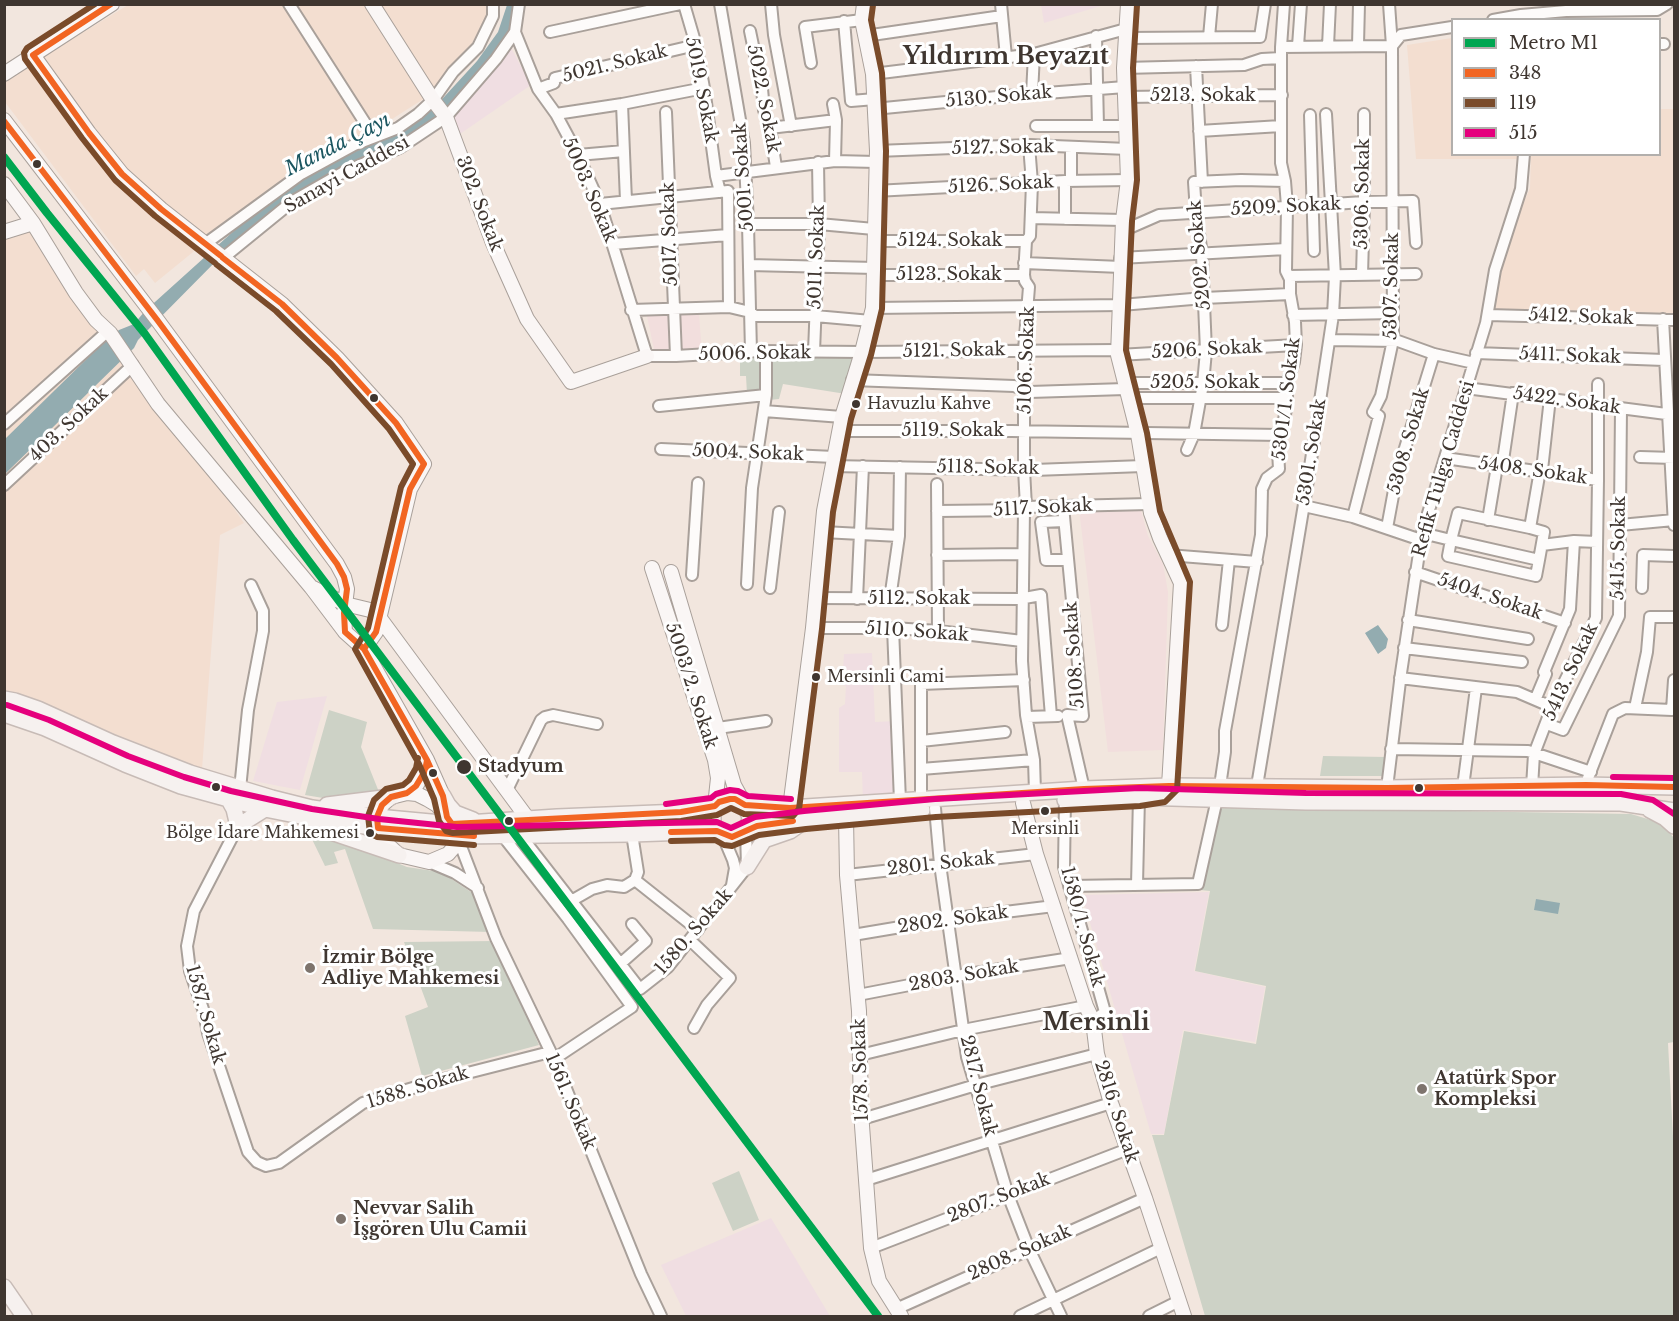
<!DOCTYPE html>
<meta charset="utf-8">
<style>
body{margin:0}
#map{position:relative;width:1679px;height:1321px;overflow:hidden;background:#f2e6de;font-family:"Libre Baskerville",serif}
canvas{display:block}
.frame{position:absolute;inset:0;border:6px solid #3f3630;pointer-events:none}
.legend{position:absolute;left:1451px;top:18px;width:210px;height:138px;box-sizing:border-box;background:#fff;border:2px solid #b2afac;margin:0;padding:8px 10px;list-style:none;font-size:18px;color:#3f3630}
.legend li{display:flex;align-items:center;gap:12px;height:30px}
.legend b{width:30px;border:2px solid #b2afac}
</style>
<div id="map">
<canvas width="1679" height="1321"></canvas>
<div class="frame"></div>
<ul class="legend">
<li><b style="height:8px;background:#00a651"></b>Metro M1</li>
<li><b style="height:8px;background:#f26522"></b>348</li>
<li><b style="height:8px;background:#7a4b2a"></b>119</li>
<li><b style="height:8px;background:#e5007d"></b>515</li>
</ul>
</div>
<script>
const context = document.querySelector('canvas').getContext('2d');
context.lineJoin = 'round';
function paint(path, color) { context.fillStyle = color; context.fill(path, 'evenodd'); }
const poly = rows => new Path2D(rows.map(r => 'M' + r).join(''));
function trace(path, color, width, dash) { context.strokeStyle = color; context.lineWidth = width; context.lineCap = dash ? 'butt' : 'round'; context.setLineDash(dash || []); context.stroke(path); }
function label(font, color, halo, rows, align = 'center') {
  context.font = font + ' "Libre Baskerville",serif'; context.lineWidth = 6; context.setLineDash([]); context.textBaseline = 'middle'; context.strokeStyle = halo; context.fillStyle = color; for (const [text, x, y, turn = 0] of rows) {
    context.save(); context.translate(x, y); context.rotate((+turn || 0) * Math.PI / 180); context.textAlign = isNaN(turn) ? turn : align; if (halo) context.strokeText(text, 0, 0); context.fillText(text, 0, 0); context.restore();
  }
}
paint(poly([
 [699,314,702,354,655,354,647,316],
 [1140,507,1148,536,1163,564,1168,592,1163,750,1108,752,1079,509]
]), '#f2dedd');
paint(poly([
 [128,5,495,5,488,33,436,91,367,135,290,173,155,283,144,269,136,276,5,102,5,80],
 [1452,38,1452,154,1517,155,1517,159,1416,159,1407,45],
 [1660,109,1674,109,1674,318,1490,316,1502,250,1530,188,1531,155,1660,154],
 [42,230,244,523,220,535,202,769,10,692,5,692,5,236]
]), '#f3ded0');
paint(poly([
 [1041,5,1041,4,1104,5,1044,23],
 [510,46,531,85,460,134,451,115],
 [872,653,875,722,896,721,898,798,863,800,862,772,839,772,839,708,845,704,846,686,842,685,844,654],
 [327,696,300,790,253,781,277,702],
 [1209,892,1194,971,1265,987,1255,1042,1183,1030,1164,1134,1151,1134,1082,895],
 [771,1218,830,1316,686,1316,661,1265]
]), '#f0dee2');
paint(poly([
 [740,357,857,358,846,394,783,384,779,399,769,400,747,394,746,376,740,376],
 [329,710,367,722,361,747,379,792,335,800,305,795],
 [1323,756,1388,757,1385,776,1320,776],
 [1219,807,1631,814,1661,823,1674,838,1674,1042,1668,1043,1673,1137,1674,1316,1205,1316,1152,1135,1164,1135,1184,1031,1256,1044,1266,986,1195,971,1210,891,1200,890],
 [308,831,371,852,407,867,441,872,474,894,491,932,373,929,345,849,334,852,338,863,325,866],
 [495,941,539,1045,422,1076,405,1016,428,1007,404,942],
 [739,1171,759,1220,733,1231,712,1183]
]), '#cdd2c6');
paint(poly([
 [507,5,517,5,504,44,451,107,402,144,309,188,266,216,228,249,138,340,134,348,5,474,5,439,106,340,119,330,134,324,145,311,257,210,308,174,403,129,427,113,444,97,477,61,498,32],
 [1378,625,1388,639,1386,648,1378,654,1365,633],
 [1536,899,1560,903,1558,914,1534,910]
]), '#93acb0');
const street = poly([
 [289,4,374,137],
 [684,4,696,45,704,88,716,176],
 [720,4,744,143,748,224,751,352],
 [771,4,774,35,791,126],
 [1001,4,1006,57],
 [1493,20,1521,15,1566,11,1657,10,1667,4],
 [844,21,851,101,875,99],
 [750,31,762,89,764,110,770,128,776,167],
 [515,32,538,89,556,114,578,155,600,204,647,356,676,356,759,351,862,352,1117,350],
 [550,32,680,4],
 [865,36,1002,16],
 [1096,36,1098,126],
 [1209,37,1212,4],
 [1126,38,1260,37,1265,4],
 [1660,44,1664,44],
 [1358,45,1359,4],
 [1298,46,1301,4],
 [1328,46,1330,4],
 [1281,47,1392,46,1401,35,1452,27],
 [811,63,805,27,862,20],
 [1196,66,1202,182],
 [1124,68,1244,65,1262,59,1281,58],
 [873,74,1034,54,1126,29],
 [538,89,554,83,555,78,696,45],
 [1032,94,1034,54],
 [1125,97,1282,95],
 [622,104,626,201],
 [833,104,836,120,835,161],
 [874,109,1007,96,1125,87],
 [666,112,676,356],
 [556,114,622,104,704,88],
 [1310,115,1314,251],
 [1036,126,1127,126],
 [770,128,836,120],
 [1199,131,1281,126],
 [1071,147,1071,181],
 [877,151,1029,145,1128,149],
 [578,155,624,151],
 [1065,181,1065,219],
 [875,191,1065,181,1128,180],
 [720,192,716,176,835,161,876,162],
 [600,204,728,191,729,307],
 [1031,218,1123,220],
 [748,224,819,224,874,229],
 [1122,234,1127,229,1159,215,1364,202,1413,201,1416,243],
 [875,241,1026,241],
 [205,244,301,174,354,145,398,128,418,114,433,100,453,72,478,47,493,16,493,4],
 [613,244,728,235],
 [223,258,293,201,342,173,401,147,446,117,496,59,515,32,519,4],
 [1120,258,1286,249],
 [1024,263,1121,267],
 [749,265,875,268],
 [874,275,1024,275],
 [1362,275,1364,202,1364,114],
 [1289,276,1416,274],
 [873,308,1121,305,1204,298,1290,294],
 [631,310,729,307,750,312,755,316,815,316,871,321],
 [1293,315,1393,313],
 [1488,315,1674,320],
 [1663,319,1674,525],
 [1330,340,1398,341,1434,354,1474,363],
 [814,352,819,224,818,162],
 [1476,353,1664,360],
 [1118,355,1296,345],
 [852,380,1014,386,1030,392,1125,389],
 [1124,383,1287,383],
 [1466,388,1674,415],
 [1129,398,1287,398],
 [659,406,766,395],
 [764,411,842,417],
 [4,424,108,331],
 [840,431,1011,431,1281,435],
 [661,449,834,457],
 [1187,450,1194,434,1203,384,1206,351,1202,255,1196,212,1194,182,1241,180,1285,181],
 [1640,457,1674,458],
 [1445,458,1598,480,1598,384],
 [832,466,1034,470,1143,466],
 [1502,467,1513,393],
 [937,484,938,631],
 [4,485,133,365],
 [1063,506,1083,716,1067,715,1084,789],
 [1304,506,1353,517,1421,540],
 [1026,507,1024,469,1024,350,1029,287,1025,281,1024,275,1026,241,1030,236,1032,183,1029,145],
 [1024,510,1022,661,1026,715,1034,760,1035,792],
 [937,511,1024,510,1026,507,1149,504],
 [1353,517,1379,416,1373,412,1381,396,1393,340,1392,46,1389,4],
 [1488,520,1497,466],
 [1064,521,1041,522,1046,560,1068,560],
 [1620,525,1674,520],
 [1387,528,1397,474,1434,354],
 [1530,528,1539,476,1542,470,1550,398],
 [823,532,899,536],
 [1422,533,1451,540,1539,560,1536,576,1448,556,1451,540,1458,513,1530,528,1544,532,1539,560],
 [1542,545,1574,541],
 [937,555,1023,554],
 [1168,555,1257,562],
 [1415,572,1565,623],
 [692,575,698,483],
 [747,584,752,488,766,395,766,351],
 [770,588,779,512],
 [1642,588,1643,555,1674,556],
 [816,598,1019,599,1041,595,1051,716],
 [857,599,863,466],
 [890,599,899,536,900,467],
 [1408,620,1528,639],
 [1222,625,1229,560],
 [813,628,893,628,938,631,1022,641],
 [893,628,900,801],
 [1404,648,1522,662],
 [1400,678,1517,692,1552,707],
 [1536,698,1546,674,1544,672,1570,609,1574,541,1597,542],
 [1635,708,1647,652,1650,617,1674,617],
 [1027,717,1058,716],
 [1547,724,1563,730,1619,616,1621,409],
 [713,734,718,728,766,721],
 [921,741,1005,732],
 [1391,749,1528,751,1591,772],
 [921,769,1034,760],
 [1588,778,1613,714,1625,708,1672,710,1674,680],
 [1220,786,1225,752,1225,731,1261,535,1262,489,1267,478,1279,469,1278,451,1287,404,1287,383,1294,362,1296,345,1295,322,1290,294,1290,279,1286,271,1287,206,1285,181,1281,163,1281,47,1284,4],
 [1257,786,1308,480,1333,315,1335,276,1326,114],
 [1463,787,1476,688],
 [1532,787,1534,754,1552,707,1596,618,1598,480],
 [1387,788,1401,673,1422,533,1486,323,1495,270,1521,189,1524,154],
 [240,789,248,710,263,631,263,611,251,585],
 [507,790,541,720,545,717,553,715,597,724],
 [1063,796,1065,800,1064,867,1105,1012,1093,1021],
 [921,800,921,684,1024,680],
 [935,808,940,864,967,1057,1008,1195,1029,1249,1061,1316],
 [238,826,194,911,187,946,190,971,204,1012,208,1033,248,1152,257,1162,266,1166,279,1163,363,1103,436,1081,550,1052],
 [719,833,725,841,733,860,735,868,732,885],
 [632,834,638,872,635,880,698,930],
 [502,835,568,919,632,1007,554,1059],
 [457,836,496,938,554,1059,641,1274,661,1316],
 [521,836,640,989,668,967,747,867,746,829],
 [429,862,455,873,478,888],
 [847,875,1036,854],
 [1137,885,1139,797],
 [1069,886,1198,884,1217,799],
 [571,901,592,889,607,885,624,887,635,880],
 [853,935,948,919,1054,906],
 [690,940,730,978,707,1005,694,1028],
 [620,964,646,941,632,924],
 [858,995,956,976,1071,958],
 [860,1055,963,1030,1086,1006],
 [862,1119,976,1085,1097,1054],
 [866,1180,1111,1103],
 [871,1248,1128,1149],
 [896,1309,1145,1198],
 [1020,1316,1161,1248],
 [1149,1316,1179,1301]
]);
const secondary = poly([
 [372,4,433,100,446,117,493,243,527,319,571,382,647,356],
 [1128,4,1124,68,1128,180,1123,220,1118,355,1138,434,1151,513,1160,538,1181,583,1169,786,1162,794],
 [33,55,89,133,122,174,161,209,282,304,337,358,396,423,424,464,410,489,376,632,364,649],
 [4,74,112,4],
 [4,120,158,321,337,564,344,577,347,589,344,613,345,632],
 [4,184,33,223,76,293,96,320,110,333,158,404,311,587,345,632,364,649,427,760,443,796,445,806],
 [4,232,33,223],
 [652,568,715,760,718,778,715,806],
 [671,572,734,785,745,805],
 [313,588,345,604,370,610,379,617,528,819],
 [407,793,417,794,427,799,437,805,447,817,457,836,455,846,448,854,429,862,399,855,384,841,378,828,377,817,382,805,391,797,407,793,416,786,425,771,427,760],
 [1023,803,1036,854,1086,1006,1093,1021,1097,1054,1111,1103,1145,1198,1184,1316],
 [790,808,813,628,824,511,842,417,862,352,873,308,877,151,873,74,862,20,864,4],
 [846,817,847,875,859,1011,861,1112,871,1248,879,1281,901,1316]
]);
const primary = poly([
 [4,699,15,701,38,709,113,743,190,773,272,798,312,808,377,817,452,824,557,817,681,812,715,806],
 [4,714,45,728,125,764,181,786,265,809,310,818,378,828,457,836,632,834,717,831],
 [443,796,448,805,455,813,473,820],
 [229,800,234,809,238,826,265,809],
 [1065,800,1139,797,1306,802,1621,803,1674,811],
 [327,805,391,797],
 [745,805,750,817,749,823,742,833,732,837,726,836,717,831,713,825,713,812,719,802,730,799,735,799,745,805,790,808,1084,789,1169,786,1387,788,1586,785,1674,787],
 [1650,810,1665,818,1674,826],
 [313,826,399,855],
 [746,829,757,826,805,820,922,810],
 [747,867,764,840,790,831,800,824],
 [4,1287,24,1316]
]);
trace(street, '#a9a09a', 14);
trace(secondary, '#a9a09a', 16);
trace(primary, '#c7bbb6', 18);
trace(street, '#fdfbfa', 10);
trace(secondary, '#faf6f5', 14);
trace(primary, '#f6f1ef', 15);
trace(poly([
 [111,4,33,55,89,133,122,174,161,209,221,256],
 [4,121,158,321,337,564,344,577,347,589,344,613,345,632,364,649,427,760,443,796,447,817,452,824,681,812,715,806,719,802,730,799,735,799,745,805,790,808,1084,789,1169,786,1387,788,1586,785,1674,787],
 [223,258,282,304,337,358,396,423,424,464,410,489,376,632,364,649],
 [427,760,425,771,416,786,407,793,391,797,382,805,377,817,378,828,474,836],
 [671,832,717,831,732,837,757,826,793,821]
]), '#f26522', 6);
trace(poly([
 [95,4,27,48,24,53,25,59,82,138,115,180,155,216,215,263],
 [217,265,276,311,331,364,389,429,413,464,401,487,368,628,355,649,419,764,434,799,439,821,446,831,453,833,681,821,717,815,731,808,744,814,793,816,799,809,822,629,833,512,851,419,871,355,882,309,886,151,882,73,871,20,873,5],
 [418,758,416,768,409,780,403,785,386,789,374,800,368,816,370,833,377,837,474,845],
 [671,841,715,840,724,845,732,846,759,835,806,829,936,817,1140,806,1165,802,1177,790,1190,582,1160,511,1147,433,1126,350,1132,221,1137,180,1133,68,1137,5]
]), '#7a4b2a', 6);
trace(poly([
 [7,705,49,720,128,756,184,777,231,791,312,809,379,819,457,827,717,822,731,828,755,817,804,811,935,799,1139,788,1306,793,1621,794,1653,800,1674,814],
 [1613,777,1674,778],
 [666,804,711,798,716,794,730,790,738,791,748,796,791,799]
]), '#e5007d', 6);
trace(poly([
 [4,157,47,213,145,334,293,540,878,1316]
]), '#00a651', 8);
for (const [x, y, r, color] of [
 [37,164,5,"#3f3630"],
 [374,398,5,"#3f3630"],
 [856,404,5,"#3f3630"],
 [816,677,5,"#3f3630"],
 [464,767,8,"#3f3630"],
 [433,773,5,"#3f3630"],
 [216,787,5,"#3f3630"],
 [1419,788,5,"#3f3630"],
 [1045,811,5,"#3f3630"],
 [509,821,5,"#3f3630"],
 [370,833,5,"#3f3630"],
 [310,968,6,"#7e746d"],
 [1422,1089,6,"#7e746d"],
 [341,1219,6,"#7e746d"]
]) { const dot = new Path2D(); dot.arc(x, y, r, 0, 2 * Math.PI); context.fillStyle = color; context.fill(dot); trace(dot, '#fff', 2); }
label('16px', '#3f3630', '#fff', [
 ["Havuzlu Kahve",867,404],
 ["Mersinli Cami",827,677],
 ["Mersinli",1045,829,"center"],
 ["Bölge İdare Mahkemesi",359,833,"right"]
], 'left');
label('18px', '#3f3630', '#fff', [
 ["5021. Sokak",615,64,-14],
 ["5019. Sokak",701,90,79],
 ["5213. Sokak",1203,96],
 ["5130. Sokak",999,97,-5],
 ["5022. Sokak",763,99,79],
 ["5127. Sokak",1003,148,-1],
 ["Sanayi Caddesi",347,175,-29],
 ["5001. Sokak",744,177,-94],
 ["5126. Sokak",1001,185,-3],
 ["5003. Sokak",589,190,67],
 ["5306. Sokak",1363,194,-89],
 ["302. Sokak",479,204,69],
 ["5209. Sokak",1286,207,-3],
 ["5017. Sokak",670,234,-92],
 ["5124. Sokak",950,241],
 ["5202. Sokak",1200,255,-95],
 ["5011. Sokak",817,257,-88],
 ["5123. Sokak",949,275],
 ["5307. Sokak",1392,286,-89],
 ["5412. Sokak",1581,317,2],
 ["5206. Sokak",1207,350,-3],
 ["5121. Sokak",954,351,-1],
 ["5006. Sokak",755,354,-1],
 ["5411. Sokak",1570,356,2],
 ["5106. Sokak",1027,360,-88],
 ["5205. Sokak",1205,383],
 ["5301/1. Sokak",1287,399,-83],
 ["5422. Sokak",1567,401,8],
 ["403. Sokak",69,425,-43],
 ["5119. Sokak",953,431],
 ["5308. Sokak",1409,441,-74],
 ["5301. Sokak",1312,452,-81],
 ["5004. Sokak",748,453,2],
 ["5118. Sokak",988,468,1],
 ["Refik Tulga Caddesi",1444,469,-74],
 ["5408. Sokak",1533,471,8],
 ["5117. Sokak",1043,508,-3],
 ["5415. Sokak",1619,548,-89],
 ["5404. Sokak",1490,597,19],
 ["5112. Sokak",919,599],
 ["5110. Sokak",917,632,4],
 ["5108. Sokak",1075,655,-94],
 ["5413. Sokak",1571,672,-65],
 ["5003/2. Sokak",691,686,72],
 ["2801. Sokak",941,864,-6],
 ["2802. Sokak",953,920,-8],
 ["1580/1. Sokak",1082,927,75],
 ["1580. Sokak",694,932,-49],
 ["2803. Sokak",964,976,-10],
 ["1587. Sokak",205,1015,74],
 ["1578. Sokak",861,1070,-92],
 ["2817. Sokak",978,1086,76],
 ["1588. Sokak",418,1088,-17],
 ["1561. Sokak",570,1102,67],
 ["2816. Sokak",1116,1112,72],
 ["2807. Sokak",999,1198,-21],
 ["2808. Sokak",1020,1253,-24]
]);
label('bold 18px', '#3f3630', '#fff', [
 ["Stadyum",478,767]
], 'left');
label('bold 18px', '#3f3630', '#fff', [
 ["İzmir Bölge",322,958],
 ["Adliye Mahkemesi",322,979],
 ["Atatürk Spor",1434,1079],
 ["Kompleksi",1434,1100],
 ["Nevvar Salih",353,1209],
 ["İşgören Ulu Camii",353,1230]
], 'left');
label('italic 20px', '#1b5660', '#fff', [
 ["Manda Çayı",338,145,-27]
]);
label('bold 24px', '#3f3630', '#fff', [
 ["Yıldırım Beyazıt",1006,57],
 ["Mersinli",1096,1023]
]);
</script>
